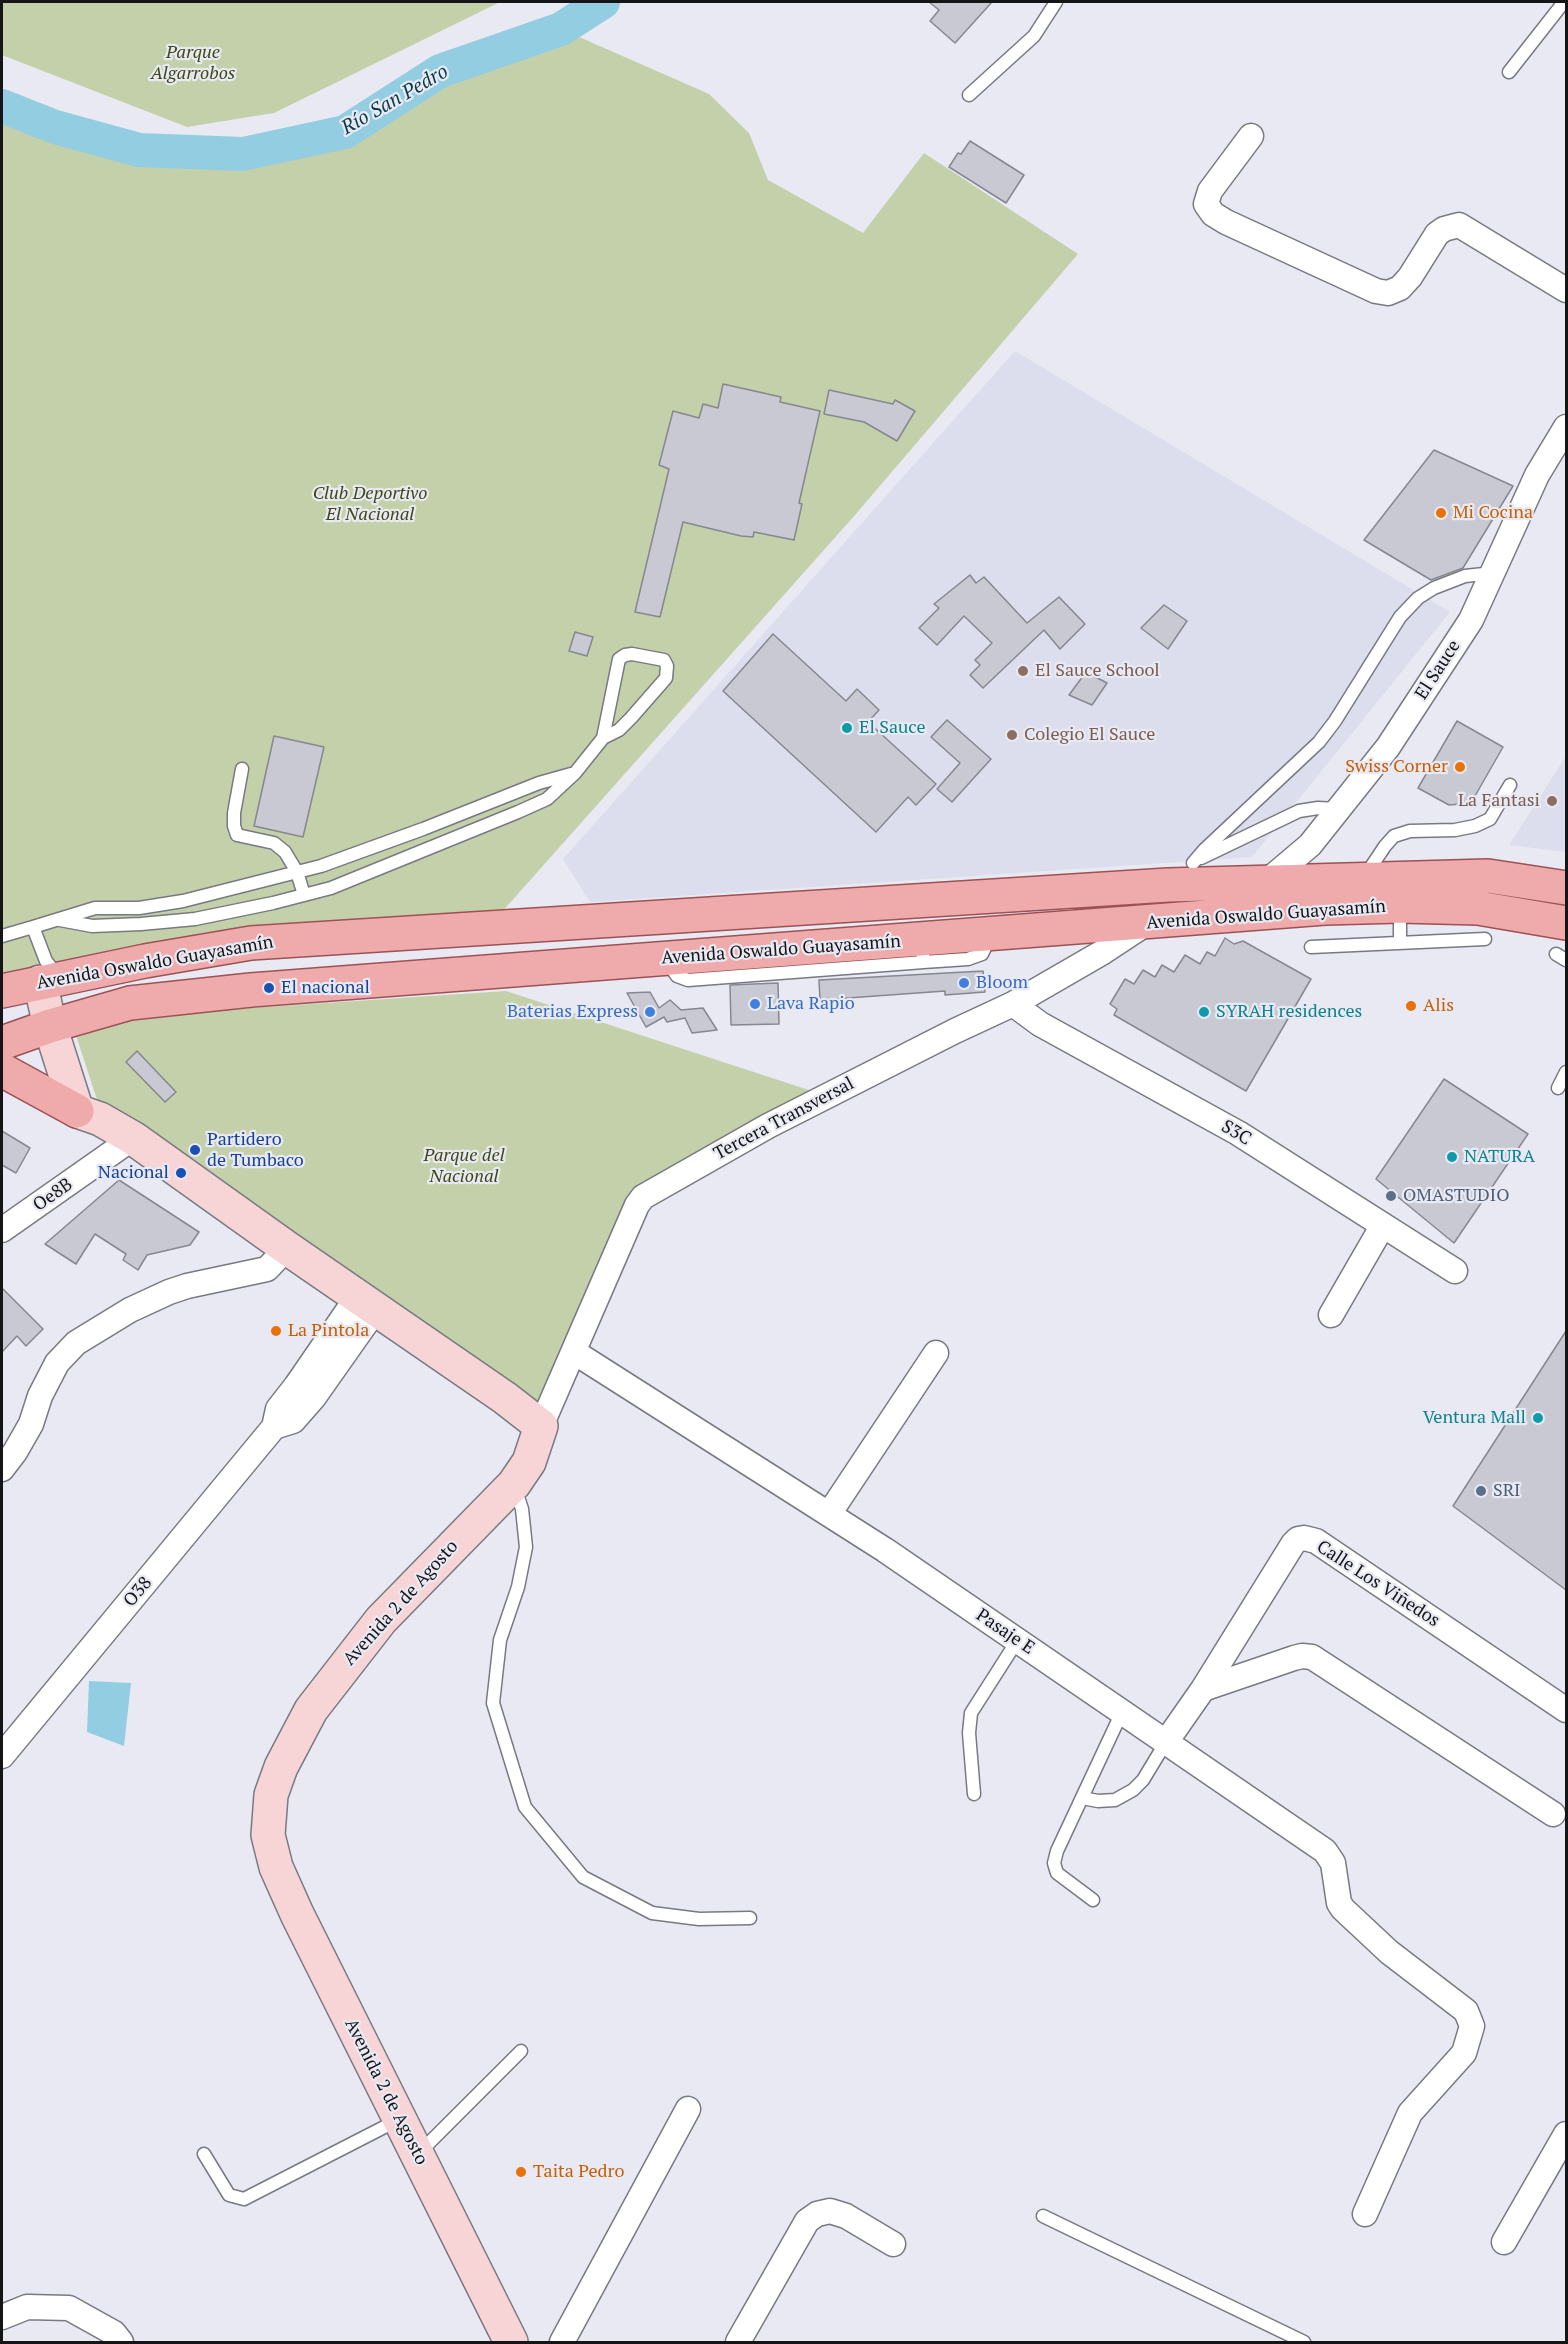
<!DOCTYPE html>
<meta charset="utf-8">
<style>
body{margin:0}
#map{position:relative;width:1568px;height:2344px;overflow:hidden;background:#e8e9f2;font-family:"PT Serif",serif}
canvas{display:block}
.frame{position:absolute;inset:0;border:3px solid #151518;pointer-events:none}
</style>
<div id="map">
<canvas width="1568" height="2344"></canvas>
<div class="frame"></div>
</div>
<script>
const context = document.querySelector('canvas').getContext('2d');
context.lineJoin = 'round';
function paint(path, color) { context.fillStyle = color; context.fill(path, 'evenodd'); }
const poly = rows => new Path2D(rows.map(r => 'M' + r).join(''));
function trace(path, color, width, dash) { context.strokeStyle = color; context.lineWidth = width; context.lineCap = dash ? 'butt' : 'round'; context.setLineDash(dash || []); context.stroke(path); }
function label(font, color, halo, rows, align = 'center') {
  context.font = font + ' "PT Serif",serif'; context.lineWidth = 4.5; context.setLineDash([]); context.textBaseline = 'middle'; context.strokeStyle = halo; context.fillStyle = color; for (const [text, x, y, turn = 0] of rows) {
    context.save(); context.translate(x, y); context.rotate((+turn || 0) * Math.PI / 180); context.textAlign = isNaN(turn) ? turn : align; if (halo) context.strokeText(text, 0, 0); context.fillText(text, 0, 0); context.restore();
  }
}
paint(poly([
 [1015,351,1450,612,1252,857,590,902,563,859],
 [1566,756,1566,852,1509,845]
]), '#dcdeee');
paint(poly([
 [2,2,500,2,274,113,187,127,2,55],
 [561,29,709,94,749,133,768,180,863,233,924,153,1078,254,855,515,500,914,206,935,132,947,61,961,2,978,2,114,139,150,243,154,345,132,440,71],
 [506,991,824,1095,640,1195,539,1438,104,1121,71,1020]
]), '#c3d0aa');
paint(poly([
 [89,1681,131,1683,124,1746,87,1732]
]), '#93cde1');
trace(poly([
 [2,106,55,127,139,150,243,154,345,132,440,71,561,29,603,2]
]), '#93cde1', 34);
const building = poly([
 [929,2,992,2,955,43,930,21,939,10,929,2],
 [970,141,1024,175,1006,203,949,167,958,153,961,154,970,141],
 [723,384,781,397,780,402,820,411,799,503,802,504,794,540,754,532,753,537,741,536,683,522,660,617,635,612,669,469,659,465,673,411,699,418,703,404,718,408,723,384],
 [829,390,893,404,895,400,915,411,897,441,864,422,824,414,829,390],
 [1434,450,1513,486,1463,568,1431,580,1364,540,1434,450],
 [970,575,976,583,984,577,1027,623,1059,597,1085,624,1060,649,1044,630,983,688,970,675,980,665,975,660,992,643,964,616,937,645,919,628,939,608,934,604,970,575],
 [1164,605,1187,621,1168,649,1141,628,1164,605],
 [575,632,593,637,587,656,569,651,575,632],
 [773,634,846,701,857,689,879,710,868,722,936,784,916,805,908,797,876,832,723,691,773,634],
 [1086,672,1107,683,1092,705,1069,695,1086,672],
 [947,720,991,759,952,802,937,789,960,763,931,737,947,720],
 [1457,721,1503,747,1471,803,1449,805,1418,788,1457,721],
 [274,736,324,747,303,837,254,826,274,736],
 [1225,938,1234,944,1243,941,1311,979,1246,1091,1114,1015,1117,1009,1110,1004,1125,979,1134,984,1143,970,1155,977,1162,965,1174,972,1185,955,1200,964,1207,952,1215,956,1225,938],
 [983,971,985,992,945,995,945,991,820,1000,819,980,983,971],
 [778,983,779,1024,731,1025,730,985,778,983],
 [650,992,659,1008,670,1000,681,1010,703,1008,717,1030,692,1033,685,1018,667,1022,664,1017,646,1027,627,993,650,992],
 [137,1051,176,1092,165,1102,126,1062,137,1051],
 [1444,1079,1528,1134,1454,1243,1376,1179,1444,1079],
 [2,1131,30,1148,16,1173,2,1165,2,1131],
 [119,1180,199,1232,190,1245,147,1255,138,1270,123,1260,126,1254,95,1234,76,1264,45,1244,119,1180],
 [2,1288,43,1329,26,1346,17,1336,2,1352,2,1288],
 [1566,1331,1566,1590,1453,1506,1566,1331]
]);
paint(building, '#c8c9d2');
trace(building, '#86878f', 1.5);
const service = poly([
 [1509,72,1564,2],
 [969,95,1034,36,1056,2],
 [242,769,234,813,234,826,237,835,274,843,285,852,297,872,304,895],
 [1201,858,1299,811,1318,808,1338,809],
 [1193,863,1205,849,1319,742,1335,721,1400,617,1418,598,1434,588,1465,576,1493,573],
 [1365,876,1385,846,1394,836,1410,831,1455,830,1475,826,1490,819,1510,785],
 [1400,907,1400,942],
 [60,920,92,926,141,924,195,919,273,903,331,888,518,812,547,799,575,773,603,738,619,730,631,718,666,678,667,666,664,660,632,654,625,655,619,659,603,738],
 [2,936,33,927],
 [1311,947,1485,939],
 [1556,954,1566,960],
 [923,962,968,959,982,954,990,937],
 [668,963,677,976,688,980,911,963,923,962,923,940],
 [59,977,46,961,33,927,95,908,139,908,183,901,321,866,423,829,539,783,571,774],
 [1558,1088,1566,1072],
 [515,1488,522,1509,526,1547,518,1587,500,1640,493,1703,525,1807,583,1877,652,1913,699,1919,750,1918],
 [974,1794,969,1733,971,1713,1017,1641],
 [1082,1798,1098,1801,1115,1800,1133,1790,1143,1780,1166,1742],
 [1093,1900,1057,1873,1054,1863,1057,1851,1122,1712],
 [204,2154,229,2195,244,2199,398,2120],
 [418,2154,521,2051],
 [1043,2216,1304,2342]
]);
const minor = poly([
 [1251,136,1210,191,1206,204,1213,214,1226,222,1376,291,1388,293,1400,288,1410,277,1437,234,1444,229,1459,225,1566,290],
 [1265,883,1310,845,1388,747,1471,620,1537,475,1566,427],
 [1013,1004,1040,1024,1238,1133,1455,1271],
 [2,1230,133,1138],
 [1331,1315,1383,1225],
 [574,1352,885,1550,1325,1851,1333,1863,1339,1903,1343,1909,1389,1952,1466,2011,1472,2026,1464,2053,1410,2113,1365,2214],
 [541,1426,637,1205,643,1197,768,1126,955,1031,1013,1004,1103,952,1147,923],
 [274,1427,293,1421,314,1397,376,1309],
 [2,1469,15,1452,31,1424,40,1396,57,1363,76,1343,130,1310,169,1292,187,1286,267,1269,287,1248],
 [829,1514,936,1353],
 [1203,1689,1294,1658,1302,1656,1312,1657,1553,1814],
 [1166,1742,1203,1689,1293,1544,1298,1539,1304,1538,1316,1541,1566,1710],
 [2,1756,274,1427,278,1409,296,1386,358,1296],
 [1504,2242,1566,2134],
 [2,2317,27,2307,69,2308,114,2333,121,2342],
 [562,2342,688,2109],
 [738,2342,807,2221,817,2214,830,2211,846,2216,893,2244]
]);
const secondary = poly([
 [40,982,50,1026,77,1111,100,1119,133,1138,287,1248,505,1398,541,1426,529,1462,514,1484,381,1620,311,1710,281,1767,271,1795,268,1835,276,1867,297,1914,511,2342]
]);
const primary = poly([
 [2,991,145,961,251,943,1168,885,1488,876,1566,888],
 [2,1043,50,1026,130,1003,251,990,1325,908,1400,906,1478,908,1566,923],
 [2,1070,77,1111]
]);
trace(service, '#787981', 15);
trace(minor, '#787981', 27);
trace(secondary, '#787981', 36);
trace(primary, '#9c5254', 36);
trace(service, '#fff', 12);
trace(minor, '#fff', 24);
trace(secondary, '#f7d5d6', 33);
trace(primary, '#efabac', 33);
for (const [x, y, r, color] of [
 [1441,513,6,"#e8710a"],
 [1023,671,6,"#8d6e63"],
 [847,728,6,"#0f9aa8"],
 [1012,735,6,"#8d6e63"],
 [1460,767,6,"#e8710a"],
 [1552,801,6,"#8d6e63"],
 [964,983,6,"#3f7fe0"],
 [269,988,6,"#1a4fb4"],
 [755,1004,6,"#3f7fe0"],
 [1411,1006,6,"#e8710a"],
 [650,1012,6,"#3f7fe0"],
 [1204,1012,6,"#0f9aa8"],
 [195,1150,6,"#1a4fb4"],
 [1452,1157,6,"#0f9aa8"],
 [181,1173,6,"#1a4fb4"],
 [1391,1196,6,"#5c6f8a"],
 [276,1331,6,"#e8710a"],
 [1538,1418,6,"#0f9aa8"],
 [1481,1491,6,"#5c6f8a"],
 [521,2172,6,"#e8710a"]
]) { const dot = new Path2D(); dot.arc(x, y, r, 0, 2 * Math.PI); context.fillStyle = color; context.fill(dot); trace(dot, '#e8e9f2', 2); }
label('italic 18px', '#3c4915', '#e8e9f2', [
 ["Parque",193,53],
 ["Algarrobos",193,74],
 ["Club Deportivo",370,494],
 ["El Nacional",370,515],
 ["Parque del",464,1156],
 ["Nacional",464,1177]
]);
label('18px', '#c56008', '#e8e9f2', [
 ["Mi Cocina",1453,513],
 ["Swiss Corner",1448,767,"right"],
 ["Alis",1423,1006],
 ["La Pintola",288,1331],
 ["Taita Pedro",533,2172]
], 'left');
label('18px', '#151518', '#e8e9f2', [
 ["El Sauce",1438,670,-57],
 ["Avenida Oswaldo Guayasamín",1266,915,-4],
 ["Avenida Oswaldo Guayasamín",781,950,-4],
 ["Avenida Oswaldo Guayasamín",155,963,-10],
 ["Tercera Transversal",784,1119,-28],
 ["S3C",1236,1133,31],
 ["Oe8B",53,1195,-35],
 ["Calle Los Viñedos",1378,1584,33],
 ["O38",138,1592,-50],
 ["Avenida 2 de Agosto",401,1603,-48],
 ["Pasaje E",1005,1632,34],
 ["Avenida 2 de Agosto",386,2092,63]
]);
label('18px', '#785e54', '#e8e9f2', [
 ["El Sauce School",1035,671],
 ["Colegio El Sauce",1024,735],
 ["La Fantasi",1540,801,"right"]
], 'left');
label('18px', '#0d838f', '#e8e9f2', [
 ["El Sauce",859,728],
 ["SYRAH residences",1216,1012],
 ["NATURA",1464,1157],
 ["Ventura Mall",1526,1418,"right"]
], 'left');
label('18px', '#366cbe', '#e8e9f2', [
 ["Bloom",976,983],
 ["Lava Rapio",767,1004],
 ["Baterias Express",638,1012,"right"]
], 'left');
label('18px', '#164399', '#e8e9f2', [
 ["El nacional",281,988],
 ["Partidero",207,1140],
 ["de Tumbaco",207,1161],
 ["Nacional",169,1173,"right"]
], 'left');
label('18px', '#4e5e75', '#e8e9f2', [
 ["OMASTUDIO",1403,1196],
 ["SRI",1493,1491]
], 'left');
label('italic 20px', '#073d4b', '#e8e9f2', [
 ["Río San Pedro",395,100,-30]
]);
</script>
